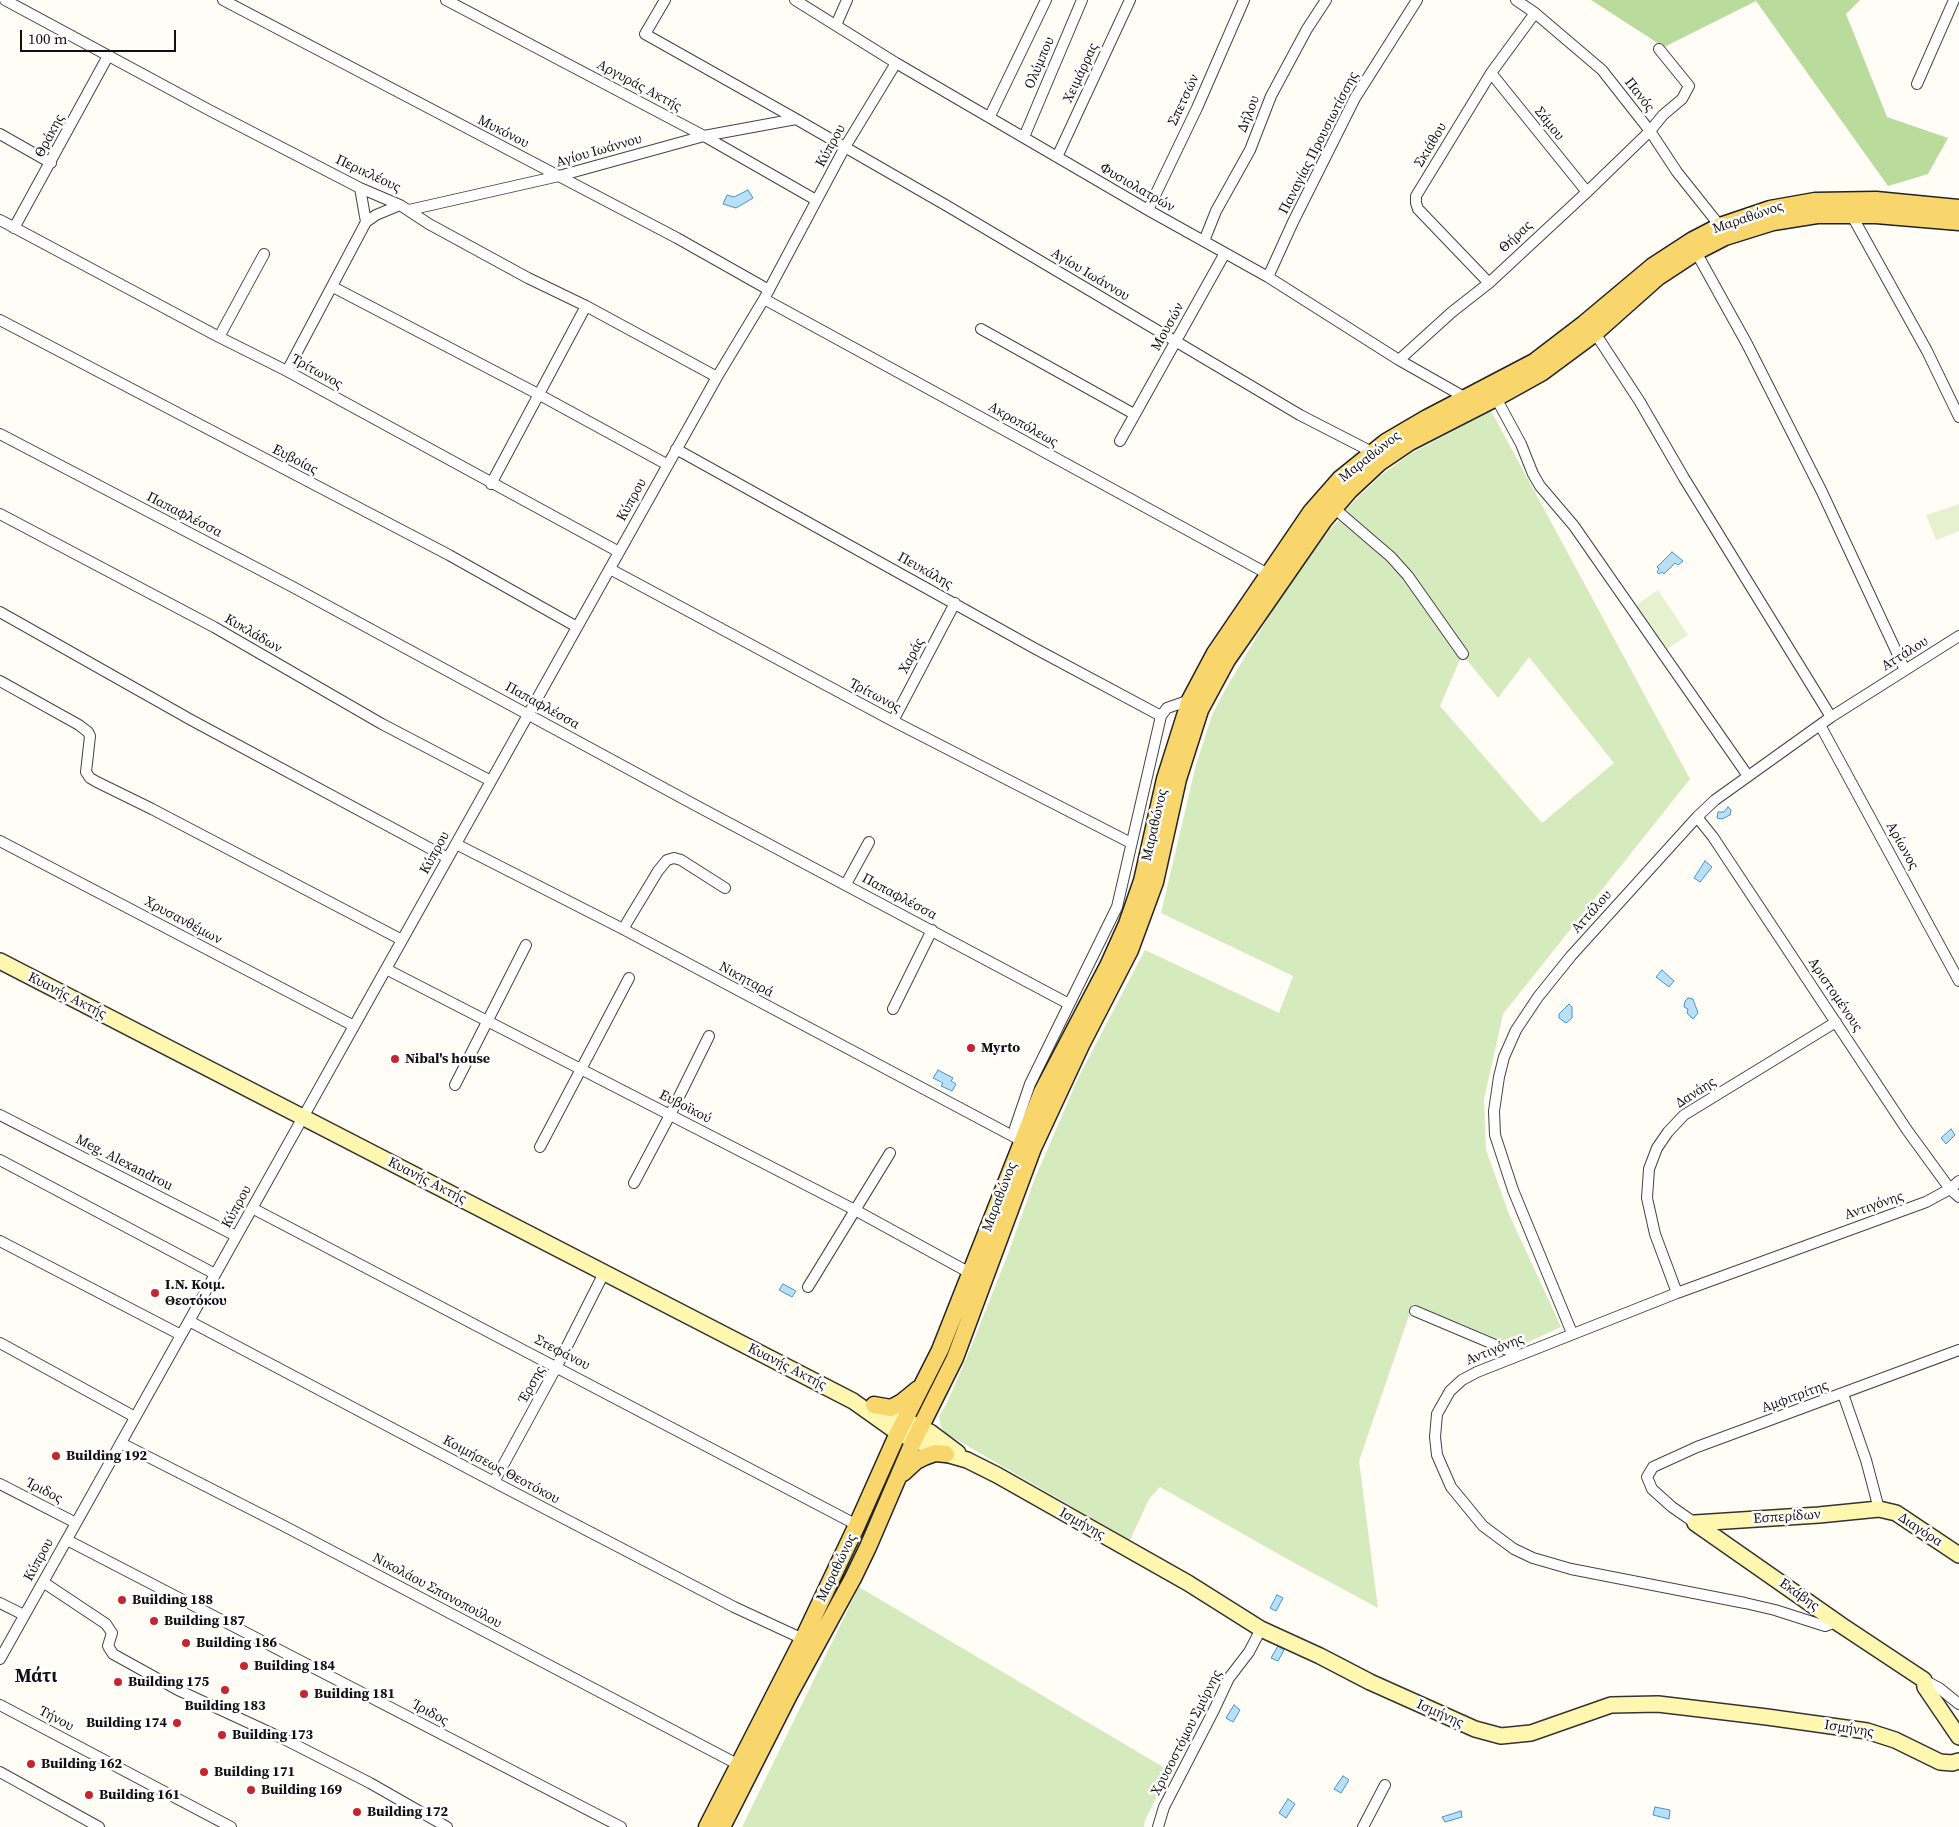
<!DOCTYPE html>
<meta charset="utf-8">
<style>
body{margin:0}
#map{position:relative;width:1959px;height:1827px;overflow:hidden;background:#fffdf5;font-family:"Source Serif 4",serif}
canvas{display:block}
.scale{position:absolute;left:20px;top:30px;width:156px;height:22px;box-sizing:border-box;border:2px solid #111;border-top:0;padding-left:6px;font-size:15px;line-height:18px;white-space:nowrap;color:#111;-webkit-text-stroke:4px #fff;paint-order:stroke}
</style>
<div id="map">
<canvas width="1959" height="1827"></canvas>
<div class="scale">100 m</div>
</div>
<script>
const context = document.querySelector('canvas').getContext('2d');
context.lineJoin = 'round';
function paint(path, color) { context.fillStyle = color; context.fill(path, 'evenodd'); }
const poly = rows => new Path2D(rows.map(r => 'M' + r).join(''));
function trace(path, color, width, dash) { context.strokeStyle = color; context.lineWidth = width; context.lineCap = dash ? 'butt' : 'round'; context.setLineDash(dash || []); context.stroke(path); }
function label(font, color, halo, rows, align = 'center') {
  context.font = font + ' "Source Serif 4",serif'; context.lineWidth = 5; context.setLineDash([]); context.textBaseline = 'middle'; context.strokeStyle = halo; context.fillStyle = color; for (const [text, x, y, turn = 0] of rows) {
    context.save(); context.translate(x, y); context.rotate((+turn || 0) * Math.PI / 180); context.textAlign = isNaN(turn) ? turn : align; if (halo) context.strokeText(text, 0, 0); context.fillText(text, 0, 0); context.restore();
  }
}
paint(poly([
 [1491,411,1690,779,1503,1014,1484,1099,1486,1150,1509,1214,1561,1327,1517,1347,1413,1304,1359,1461,1378,1608,1298,1565,1160,1487,1149,1499,1130,1540,945,1433,941,1427,939,1416,947,1403,969,1352,1008,1254,1035,1178,1064,1111,1077,1080,1145,950,1279,1013,1293,976,1161,913,1196,765,1212,715,1225,690,1272,611,1297,574,1330,529,1340,519,1390,559,1461,657,1440,706,1542,823,1614,763,1529,657,1498,698,1465,658,1411,576,1344,511,1380,476,1410,454],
 [859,1587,1170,1771,1145,1820,1144,1827,742,1827]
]), '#d5ebbd');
paint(poly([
 [1591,0,1860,0,1846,14,1887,117,1948,138,1928,174,1888,186,1756,1,1664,47]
]), '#b9dc9c');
paint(poly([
 [1959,504,1959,531,1936,540,1926,515],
 [1658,590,1688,635,1666,650,1636,605]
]), '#e6f2cf');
const water = poly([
 [748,190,753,198,736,208,723,204,727,195,734,197,748,190],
 [1672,552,1683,561,1678,565,1675,563,1664,574,1662,572,1659,574,1657,572,1659,569,1657,567,1672,552],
 [1728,807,1731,810,1730,815,1722,819,1717,818,1718,812,1724,812,1728,807],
 [1705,861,1712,867,1700,882,1694,878,1705,861],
 [1662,970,1674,981,1669,987,1656,977,1662,970],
 [1688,998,1693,999,1698,1013,1693,1019,1687,1013,1688,1009,1684,1007,1685,1001,1688,998],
 [1569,1004,1572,1007,1572,1018,1566,1023,1559,1018,1559,1014,1569,1004],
 [938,1070,953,1078,951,1081,956,1084,952,1091,941,1086,943,1083,933,1078,938,1070],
 [1951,1129,1955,1135,1946,1144,1941,1138,1951,1129],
 [783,1284,796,1291,792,1297,779,1290,783,1284],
 [1277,1595,1283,1598,1276,1611,1270,1608,1277,1595],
 [1278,1646,1284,1650,1278,1661,1271,1658,1278,1646],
 [1234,1705,1240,1710,1233,1722,1226,1718,1234,1705],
 [1343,1776,1349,1780,1341,1793,1334,1789,1343,1776],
 [1288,1799,1295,1804,1286,1818,1279,1813,1288,1799],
 [1655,1807,1670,1810,1669,1819,1653,1815,1655,1807],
 [1461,1811,1462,1817,1445,1822,1442,1817,1461,1811]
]);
paint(water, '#b9e0f7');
trace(water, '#3f96cf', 1);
const street = poly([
 [5,0,209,110,360,188,400,205,429,224,528,278,586,306,717,377],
 [223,0,677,238,769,290],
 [446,0,704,136,816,200],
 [665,0,645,34,796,119],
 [795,0,896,63,1148,210,1268,277,1399,360,1466,398],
 [1516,0,1535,13,1602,70,1650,131,1677,172,1720,226],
 [836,25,847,0],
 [1491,73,1587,192],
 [1917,84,1954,0],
 [990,116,1046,0],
 [0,134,51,163],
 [1024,137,1082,0],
 [1057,157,1130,0],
 [360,188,366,222],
 [409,210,559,176,704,136,796,119,949,207,1300,415,1372,452],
 [1148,210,1197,108,1244,0],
 [1851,214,1927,351,1959,417],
 [0,220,219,337,287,371,619,552],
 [14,228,108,56],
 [1204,241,1216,211,1250,150,1271,96,1307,29,1326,0],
 [1696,252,1747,344,1822,492,1905,670],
 [1268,277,1293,222,1355,98,1417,0],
 [1489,283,1418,209,1416,203,1416,196,1491,73,1535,13],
 [333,287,538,394,668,465],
 [764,299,1268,574],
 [0,320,449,555,577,627],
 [981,329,1134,414],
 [1595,333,1640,402,1684,478,1831,717],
 [219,337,264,254],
 [1399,360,1452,312,1489,283,1587,192,1650,131,1663,115,1682,99,1689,86,1659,49],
 [287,371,366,222,376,215,400,205],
 [1496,398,1521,444,1533,474,1540,486,1574,526,1748,776],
 [0,434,291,586,695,805,1069,1004],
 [1120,441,1225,253],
 [676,449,1034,648,1161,716],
 [491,484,586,306],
 [1334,508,1391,557,1408,576,1463,654],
 [0,514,214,627,382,724,491,781],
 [610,569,893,721,1131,843],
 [0,612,193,721,448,858],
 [0,681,79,725,88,732,90,736,86,772,90,778,97,782,152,809,402,940],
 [893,721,955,603],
 [1820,725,1959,981],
 [1697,817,1713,837,1907,1130,1950,1189,1959,1197],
 [0,841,354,1026],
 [456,844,623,929,1022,1141],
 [846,884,869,842],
 [623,929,658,871,667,860,674,858,681,860,725,888],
 [386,969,855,1210,970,1273],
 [893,1009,932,930],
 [455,1085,526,945],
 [0,1115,236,1236],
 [1022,1140,1015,1128,1030,1084,1117,907,1161,716,1167,708,1190,700],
 [540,1147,629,978],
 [0,1160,215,1274],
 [634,1183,670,1115,709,1036],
 [252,1208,857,1525],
 [0,1241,181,1335],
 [808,1287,890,1153],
 [1677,1293,1655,1234,1647,1198,1649,1169,1657,1148,1668,1132,1684,1115,1836,1022],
 [1415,1311,1519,1355],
 [189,1321,494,1482,734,1607,803,1639],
 [1572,1333,1513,1190,1495,1135,1494,1111,1499,1077,1504,1057,1516,1030,1538,997,1571,956,1697,817,1715,800,1831,717,1959,636],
 [0,1343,135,1417],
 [1843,1394,1866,1460,1879,1509],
 [121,1443,286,1527,739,1765],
 [494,1482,557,1366,604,1273],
 [0,1484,76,1523],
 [1695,1523,1672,1507,1652,1489,1647,1477,1653,1467,1697,1447,1959,1350],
 [67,1540,621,1827],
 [43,1582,106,1624,112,1633,108,1646,113,1654,178,1690,284,1739,370,1783,447,1827],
 [0,1603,24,1615],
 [1836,1622,1825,1626,1775,1610,1745,1603,1571,1569,1533,1558,1514,1549,1483,1526,1451,1487,1437,1455,1435,1437,1437,1414,1450,1391,1462,1380,1477,1372,1677,1293,1926,1202,1950,1189,1959,1181],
 [0,1659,717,377,764,299,845,147,896,63],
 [1924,1680,1939,1688,1959,1704],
 [0,1705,231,1827],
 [0,1772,99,1827],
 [1158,1827,1164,1807,1214,1710,1229,1678,1249,1652,1261,1629],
 [1363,1827,1385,1785]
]);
const secondary = poly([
 [0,961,853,1401,898,1433,946,1454,967,1460,997,1475,1188,1583,1261,1629,1320,1656,1370,1682,1475,1729,1501,1736,1531,1733,1611,1705,1658,1704,1767,1717,1867,1731,1895,1740,1940,1762,1952,1763,1959,1761],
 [876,1406,930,1432,958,1453],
 [1695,1523,1841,1625,1924,1680,1925,1687,1959,1737],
 [1695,1523,1819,1515,1879,1509,1896,1513,1959,1555]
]);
const primary = poly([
 [874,1405,891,1408,902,1402,918,1389],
 [903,1473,916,1461,924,1457,935,1453,946,1454],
 [707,1827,803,1639,857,1525,898,1433,940,1350,1042,1092,1108,966,1127,924,1142,881,1165,779,1190,700,1215,653,1311,512,1340,479,1386,442,1427,418,1534,362,1585,323,1653,266,1693,240,1720,226,1770,209,1815,201,1876,200,1959,208],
 [722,1827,789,1695,853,1578,868,1547,914,1440,955,1358,1033,1148,1081,1045,1130,950,1155,882,1178,779,1200,710,1227,660,1324,520,1349,491,1379,463,1410,442,1496,398,1541,373,1595,333,1658,277,1696,252,1725,237,1773,222,1817,215,1876,215,1959,222]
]);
trace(street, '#444', 12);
trace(secondary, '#333', 18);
trace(primary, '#222', 19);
trace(street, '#fff', 10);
trace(secondary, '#fff6b0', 15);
trace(primary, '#f9d66b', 16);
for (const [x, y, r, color] of [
 [971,1048,5,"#c4262e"],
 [395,1059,5,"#c4262e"],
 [155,1293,5,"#c4262e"],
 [56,1456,5,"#c4262e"],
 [122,1600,5,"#c4262e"],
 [154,1621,5,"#c4262e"],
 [186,1643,5,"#c4262e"],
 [244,1666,5,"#c4262e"],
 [118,1682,5,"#c4262e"],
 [225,1690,5,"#c4262e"],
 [304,1694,5,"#c4262e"],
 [177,1723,5,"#c4262e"],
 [222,1735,5,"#c4262e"],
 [31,1764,5,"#c4262e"],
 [204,1772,5,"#c4262e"],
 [251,1790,5,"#c4262e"],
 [89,1795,5,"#c4262e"],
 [357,1812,5,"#c4262e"]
]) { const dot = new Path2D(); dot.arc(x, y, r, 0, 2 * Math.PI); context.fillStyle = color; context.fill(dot); trace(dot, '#fff', 2); }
label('14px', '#111', '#fff', [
 ["Ολύμπου",1040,63,-67],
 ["Χειμάρρας",1081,73,-65],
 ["Αργυράς Ακτής",639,86,28],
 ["Πανός",1639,95,52],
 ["Σπετσών",1184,100,-65],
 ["Δήλου",1249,114,-69],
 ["Σάμου",1549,124,51],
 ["Μυκόνου",503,132,27],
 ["Θράκης",50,136,-62],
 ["Παναγίας Προυσιωτίσσης",1319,143,-63],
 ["Σκιάθου",1431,145,-59],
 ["Κύπρου",831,146,-61],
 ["Αγίου Ιωάννου",599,151,-16],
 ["Περικλέους",368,174,25],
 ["Φυσιολατρών",1137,188,30],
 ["Μαραθώνος",1748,218,-19],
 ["Θήρας",1516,237,-43],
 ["Αγίου Ιωάννου",1090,275,31],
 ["Μουσών",1168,327,-61],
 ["Τρίτωνος",317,372,29],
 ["Ακροπόλεως",1023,425,29],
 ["Μαραθώνος",1370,457,-38],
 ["Ευβοίας",295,460,27],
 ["Κύπρου",632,500,-61],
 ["Παπαφλέσσα",184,515,27],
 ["Πευκάλης",925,571,29],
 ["Κυκλάδων",253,634,30],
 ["Αττάλου",1905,654,-32],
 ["Χαράς",912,656,-62],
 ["Τρίτωνος",875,696,28],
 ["Παπαφλέσσα",542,706,29],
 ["Μαραθώνος",1155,825,-77],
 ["Αρίωνος",1902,846,61],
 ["Κύπρου",435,853,-61],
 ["Παπαφλέσσα",899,897,28],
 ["Αττάλου",1592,912,-48],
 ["Χρυσανθέμων",183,921,28],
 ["Νικηταρά",746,980,28],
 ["Αριστομένους",1835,995,56],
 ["Κυανής Ακτής",67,996,27],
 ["Δανάης",1696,1093,-33],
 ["Ευβοϊκού",685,1107,27],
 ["Meg. Alexandrou",124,1163,27],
 ["Κυανής Ακτής",427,1181,27],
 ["Μαραθώνος",1000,1197,-69],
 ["Αντιγόνης",1874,1206,-19],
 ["Κύπρου",237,1207,-61],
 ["Αντιγόνης",1495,1350,-22],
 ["Στεφάνου",562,1353,27],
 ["Κυανής Ακτής",787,1367,27],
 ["Έρσης",532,1385,-61],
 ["Αμφιτρίτης",1795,1397,-20],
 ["Κοιμήσεως Θεοτόκου",501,1470,28],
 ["Ίριδος",44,1491,27],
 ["Εσπερίδων",1787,1517,-4],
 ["Ισμήνης",1082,1524,29],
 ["Διαγόρα",1920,1530,33],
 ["Κύπρου",39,1560,-61],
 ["Μαραθώνος",837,1568,-64],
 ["Νικολάου Σπανοπούλου",437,1591,28],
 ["Εκάβης",1799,1595,35],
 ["Ίριδος",430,1713,28],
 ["Ισμήνης",1440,1714,24],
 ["Τήνου",56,1719,28],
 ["Ισμήνης",1849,1729,9],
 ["Χρυσοστόμου Σμύρνης",1187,1733,-63]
]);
label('bold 14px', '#111', '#fff', [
 ["Myrto",981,1048],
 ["Nibal's house",405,1059],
 ["Ι.Ν. Κοιμ.",165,1285],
 ["Θεοτόκου",165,1301],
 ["Building 192",66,1456],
 ["Building 188",132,1600],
 ["Building 187",164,1621],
 ["Building 186",196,1643],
 ["Building 184",254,1666],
 ["Building 175",128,1682],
 ["Building 181",314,1694],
 ["Building 183",225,1706,"center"],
 ["Building 174",167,1723,"right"],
 ["Building 173",232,1735],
 ["Building 162",41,1764],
 ["Building 171",214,1772],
 ["Building 169",261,1790],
 ["Building 161",99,1795],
 ["Building 172",367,1812]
], 'left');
label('bold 19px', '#111', '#fff', [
 ["Μάτι",36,1677]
]);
</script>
